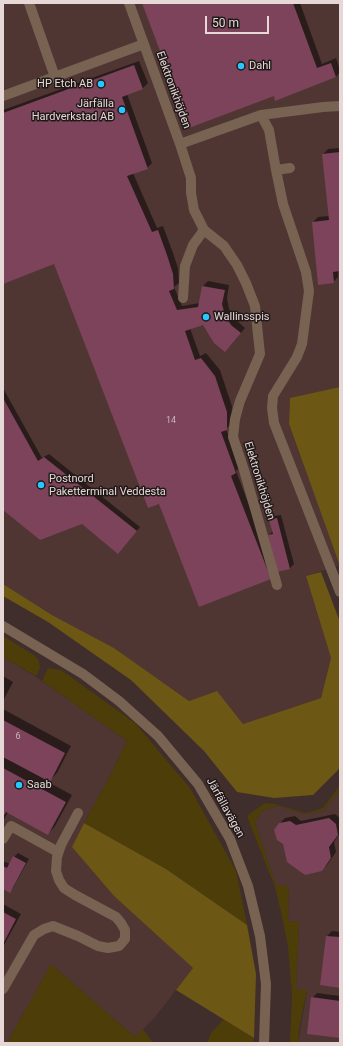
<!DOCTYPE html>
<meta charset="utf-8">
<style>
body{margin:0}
#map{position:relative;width:343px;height:1046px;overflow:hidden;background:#402e2c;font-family:Roboto,sans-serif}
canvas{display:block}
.frame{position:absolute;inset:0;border:4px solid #e5d8d7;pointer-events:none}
.scale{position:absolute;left:205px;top:16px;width:64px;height:18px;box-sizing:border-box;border:2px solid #e5d8d7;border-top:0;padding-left:5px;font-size:12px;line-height:14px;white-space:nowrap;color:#e5d8d7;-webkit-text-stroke:3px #211918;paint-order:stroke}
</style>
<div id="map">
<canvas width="343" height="1046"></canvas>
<div class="frame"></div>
<div class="scale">50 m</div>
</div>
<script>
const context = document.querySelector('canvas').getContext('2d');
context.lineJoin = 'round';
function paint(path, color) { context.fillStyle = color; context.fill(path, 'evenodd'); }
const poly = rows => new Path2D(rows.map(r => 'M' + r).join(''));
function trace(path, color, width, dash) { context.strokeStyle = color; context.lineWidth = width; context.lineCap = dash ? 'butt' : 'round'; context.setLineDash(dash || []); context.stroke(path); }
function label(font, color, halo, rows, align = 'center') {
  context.font = font + ' Roboto,sans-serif'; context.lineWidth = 3; context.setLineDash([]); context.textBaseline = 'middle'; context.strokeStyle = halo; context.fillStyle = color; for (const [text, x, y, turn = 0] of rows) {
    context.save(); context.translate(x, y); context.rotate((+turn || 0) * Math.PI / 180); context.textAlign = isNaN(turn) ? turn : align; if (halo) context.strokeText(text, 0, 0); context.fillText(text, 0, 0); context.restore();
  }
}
paint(poly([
 [3,3,340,3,340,387,290,399,289,425,340,565,306,576,331,658,321,698,243,724,217,691,189,701,114,648,52,615,3,584],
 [3,657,36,677,127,741,110,776,84,823,72,847,114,896,193,968,155,1017,135,1037,51,964,7,1043,3,1043],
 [340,789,340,1043,298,1043,307,991,296,989,299,922,288,921,289,887,276,885,255,823,263,810,278,806,305,814,324,811]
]), '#4f3633');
paint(poly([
 [3,636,34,655,39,660,40,668,36,676,3,657],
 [48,668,61,670,135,723,190,788,236,871,247,925,166,869,84,823,110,776,127,741,42,681],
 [340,785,340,789,324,811,305,814,278,806,263,810,255,823,276,885,289,886,288,921,299,922,296,989,307,990,299,1029,298,1043,290,1043,292,995,288,947,281,912,275,887,248,819,248,815,265,803,275,804,306,813,323,808],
 [51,964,135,1037,143,1029,153,1043,7,1043],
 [224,1019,254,1038,253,1043,207,1043,211,1033]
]), '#4d3d08');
paint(poly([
 [340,387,340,566,289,424,290,398],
 [321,572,340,622,340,766,338,770,313,795,274,798,237,792,204,751,131,680,48,622,3,596,3,584,52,615,114,648,189,701,217,691,243,724,321,698,331,658,306,576],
 [84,823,166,869,247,925,256,974,254,1038,176,990,193,968,114,896,72,847]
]), '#6c5715');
paint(poly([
 [143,3,300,3,322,64,336,58,340,70,340,72,336,77,274,95],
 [139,61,148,83,143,88,127,94,152,163,147,168,133,173,157,228,163,226,173,253,178,268,179,283,174,287,182,306,200,303,203,286,208,281,229,285,227,298,229,309,236,320,245,328,230,346,203,324,190,328,200,356,206,353,220,370,232,406,231,424,226,429,240,467,236,471,275,574,270,579,160,503,55,263,3,283,3,110],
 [340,148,340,270,338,270,338,277,333,282,319,284,313,222,318,217,329,216,323,154,328,149],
 [3,388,42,458,49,454,140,527,122,549,82,523,3,509],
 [281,515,294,564,290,568,278,571,269,535,273,531,270,520,274,516],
 [3,676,13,682,3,701],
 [3,709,71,746,57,773,48,782,72,795,55,826,48,834,8,812,3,821],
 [335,814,340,818,340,833,334,842,336,852,327,865,321,870,280,823,285,818,295,816,301,821],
 [18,853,29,859,13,888,9,892,3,888,3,861,10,864,14,857],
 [3,904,21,914,3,947],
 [332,931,340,932,340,987,327,936],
 [317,993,340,996,340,1037,312,998]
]), '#0007');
paint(poly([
 [142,3,293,3,317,68,331,63,336,77,275,101,274,96,189,128],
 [134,65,143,89,122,97,148,169,127,176,152,232,158,230,168,258,173,274,174,289,169,291,177,310,198,307,202,286,225,290,222,304,225,315,231,325,241,333,225,352,214,343,203,325,185,331,195,360,201,358,215,376,227,412,227,430,221,432,236,473,231,476,271,579,199,607,159,504,148,508,54,264,3,284,3,113],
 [340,152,340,271,333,272,334,283,318,285,312,222,329,220,322,154],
 [3,398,38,461,44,457,137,531,118,554,82,524,40,540,3,510],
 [277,518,290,569,277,572,268,535,273,534,269,520],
 [3,720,65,753,50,782,3,757],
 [3,768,66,802,48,835,6,812,3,817],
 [329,818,336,824,338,835,329,847,331,858,322,871,305,875,287,862,283,844,277,840,274,830,279,823,290,821,296,825],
 [13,856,26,863,10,893,3,889,3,866,7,868],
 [3,912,16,919,3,944],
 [326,936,340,937,340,988,320,985],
 [311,997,340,1001,340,1038,307,1034]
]), '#7c435b');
trace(poly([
 [29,3,55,77],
 [129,3,180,144,191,178,191,193,194,210,204,230,224,246,237,265,246,283,255,306,260,354,240,401,235,419,233,437,244,470,277,585],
 [3,96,144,44],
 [261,115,269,130,276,170,283,204,306,272,309,291,302,344,297,357,273,396,272,408,274,423,340,592],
 [180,144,261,115,323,107,340,106],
 [276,170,290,168],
 [183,298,185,266,193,245,204,230],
 [3,626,83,674,119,701,158,736,198,784,230,839,248,886,260,936,266,984,264,1043],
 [3,839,11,826,58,852],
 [3,989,34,935,44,929,53,926,78,936,98,946,108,948,119,946,125,939,125,930,121,923,116,917,75,895,64,888,59,880,56,871,57,857,61,845,78,813]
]), '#786251', 10);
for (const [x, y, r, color] of [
 [241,66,4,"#27c8ff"],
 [101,84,4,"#27c8ff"],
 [122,110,4,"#27c8ff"],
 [206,317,4,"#27c8ff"],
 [41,485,4,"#27c8ff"],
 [19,785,4,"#27c8ff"]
]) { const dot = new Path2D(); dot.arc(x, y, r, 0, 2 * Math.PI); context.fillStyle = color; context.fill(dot); trace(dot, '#211918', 1.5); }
label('9px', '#cbb3b8', null, [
 ["14",171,421],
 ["6",18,737]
]);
label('11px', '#e5d8d7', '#211918', [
 ["Dahl",249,66],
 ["HP Etch AB",93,84,"right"],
 ["Järfälla",114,104,"right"],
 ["Hardverkstad AB",114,117,"right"],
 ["Wallinsspis",214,317],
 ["Postnord",49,479],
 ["Paketterminal Veddesta",49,492],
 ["Saab",27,785]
], 'left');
label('11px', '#e5d8d7', '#211918', [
 ["Elektronikhöjden",173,90,70],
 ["Elektronikhöjden",259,481,73],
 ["Järfällavägen",225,808,61]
]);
</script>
